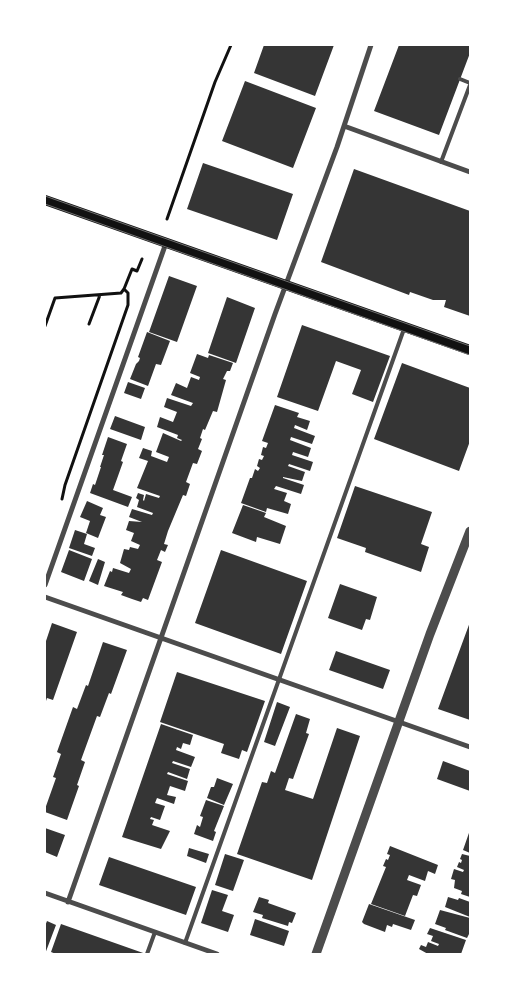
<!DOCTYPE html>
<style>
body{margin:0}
#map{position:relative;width:515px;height:999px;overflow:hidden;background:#fff;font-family:Mulish,sans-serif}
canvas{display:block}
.frame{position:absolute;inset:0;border:46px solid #fff;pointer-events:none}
</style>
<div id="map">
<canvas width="515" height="999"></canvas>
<div class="frame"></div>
</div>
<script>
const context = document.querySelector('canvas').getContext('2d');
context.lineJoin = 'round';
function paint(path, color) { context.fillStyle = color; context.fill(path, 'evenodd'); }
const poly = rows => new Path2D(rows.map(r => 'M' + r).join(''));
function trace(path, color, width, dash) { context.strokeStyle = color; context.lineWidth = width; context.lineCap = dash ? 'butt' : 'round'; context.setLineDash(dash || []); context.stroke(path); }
paint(poly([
 [264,45,334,45,315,96,254,73],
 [399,45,470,45,470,53,439,135,374,111],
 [245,81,316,108,293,168,222,141],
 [203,163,293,194,277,240,187,209],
 [354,169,470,211,470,316,444,307,446,300,433,300,410,292,409,295,321,262],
 [169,276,197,286,177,342,149,332],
 [227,297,255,308,236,363,208,353],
 [302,325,390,356,373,402,352,394,361,370,336,361,318,411,277,397],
 [147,332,170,341,161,365,156,364,148,386,130,379,136,364,139,361,140,358,138,357],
 [197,354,208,358,209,355,233,363,230,371,227,371,223,379,226,380,217,412,213,411,205,430,203,429,200,438,202,439,198,449,202,451,197,464,193,463,186,482,190,484,186,496,183,495,168,531,164,544,168,545,165,552,161,550,157,560,162,562,148,600,143,598,141,602,132,599,121,595,123,592,104,586,110,571,112,572,113,568,129,573,131,569,120,563,124,549,129,550,130,547,138,549,140,545,131,541,134,533,126,530,129,521,142,522,129,517,132,509,152,515,153,513,137,507,139,500,136,498,138,493,144,495,143,500,144,501,146,494,159,498,160,496,137,488,148,461,139,458,143,448,152,451,151,456,167,462,169,457,156,452,163,433,181,441,182,440,177,438,178,435,157,427,160,417,173,422,177,412,164,407,167,398,191,406,193,403,171,395,176,383,187,388,191,377,199,380,200,377,190,373],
 [402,363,470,388,470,441,459,471,374,439],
 [128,382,145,388,141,399,124,393],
 [275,405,299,413,297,417,310,421,307,430,295,425,294,428,315,436,312,444,291,437,290,440,311,448,308,457,293,452,292,455,313,462,310,471,289,464,288,466,305,472,302,481,283,477,283,478,304,485,301,494,276,486,274,489,287,493,284,501,291,504,288,514,267,508,266,512,241,503,250,478,252,478,255,469,258,471,260,468,257,466,259,459,262,460,264,456,261,455,263,447,266,448,268,443,262,441],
 [115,416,145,427,141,440,110,429],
 [108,437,127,444,121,461,123,462,113,490,132,497,128,507,90,493,93,484,95,485,101,467,100,467,104,455,102,455],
 [355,486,432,512,421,544,429,547,421,572,365,552,366,548,337,538],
 [87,501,103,508,100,515,106,517,98,538,86,533,90,521,80,517],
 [243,505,266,513,264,517,286,526,280,544,257,537,256,542,232,533],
 [75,530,87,534,84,544,95,548,92,556,69,548],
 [69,550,92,559,84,581,61,572],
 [221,550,307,581,281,654,195,623],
 [98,559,105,562,98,585,89,581],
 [340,584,377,597,370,620,366,619,362,630,328,618],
 [470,622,470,720,438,709],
 [52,623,77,632,53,700,47,698,45,704,45,644],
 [103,642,127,650,111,694,109,693,100,717,97,716,81,760,85,762,77,785,79,786,67,820,45,812,45,809,56,778,53,777,61,754,57,752,73,707,77,709,86,685,88,686],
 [336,651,390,670,383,689,329,670],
 [177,672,265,701,247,752,242,750,239,759,221,753,224,744,160,722],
 [277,702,290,707,275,746,264,742],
 [296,714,310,719,306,733,309,734,293,779,289,778,285,790,313,799,337,728,360,736,312,880,237,854,262,782,267,783,271,771,275,773],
 [161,724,193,735,190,745,183,743,181,749,177,747,176,750,195,757,191,767,173,761,172,763,190,769,187,779,168,772,167,774,188,781,185,791,170,786,167,795,176,797,174,804,157,798,155,803,165,806,160,820,151,817,150,819,154,820,152,825,170,831,161,849,122,837],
 [443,761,470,771,470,791,437,779],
 [217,778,233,784,224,805,207,798,211,787,214,787],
 [206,800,224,806,214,831,216,832,213,841,194,834,197,825,200,827,203,817,200,816],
 [45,828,65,835,57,857,45,852],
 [470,830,470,853,463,850],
 [390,846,438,865,435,874,428,871,425,881,409,875,407,880,421,885,417,896,413,895,405,916,371,904,386,867,383,866,386,859,388,860,390,855,387,854],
 [189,848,209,854,206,863,187,856],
 [225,854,244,860,233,891,215,885],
 [462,854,470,856,470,897,461,894,462,891,454,888,455,880,451,879,454,869,463,872,464,870,457,867,459,862,461,863,462,860,460,859],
 [109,857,196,887,186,915,99,885],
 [212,890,228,895,222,911,234,915,228,932,201,923],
 [259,897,269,900,268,903,296,913,292,923,289,922,288,926,262,918,263,915,253,912],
 [448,897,458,900,459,898,470,902,470,917,445,907],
 [369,904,415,920,411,930,393,924,392,927,387,925,385,932,364,924,362,922],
 [440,910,470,918,470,934,469,934,467,938,445,930,446,928,435,924],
 [255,919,289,931,284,946,250,935],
 [47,921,56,925,45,954,45,926],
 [61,924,146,954,56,954,51,952],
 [430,928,466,940,461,954,428,954,419,949,421,945,426,947,428,942,438,946,439,944,431,941,433,936,427,934]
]), '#353535');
trace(poly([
 [167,219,215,82,231,45],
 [89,324,100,295],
 [45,326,55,298,121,293,124,289,132,269,137,271,142,259],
 [62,499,65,485,128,305,128,293,124,289]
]), '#111', 3);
trace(poly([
 [460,79,470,83],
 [441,162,470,85],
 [185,943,404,329],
 [147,954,155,932]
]), '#4c4c4c', 4);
trace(poly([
 [344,126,470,172],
 [45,585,166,243],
 [45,597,470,747],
 [45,893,217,954],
 [68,902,275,314,337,147,371,45]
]), '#4c4c4c', 5);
trace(poly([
 [316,954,430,634,470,531]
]), '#4c4c4c', 9);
trace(poly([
 [45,200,470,350]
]), '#111', 10);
trace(poly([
 [45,196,470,346],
 [45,204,470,355]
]), '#707070', 1);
</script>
